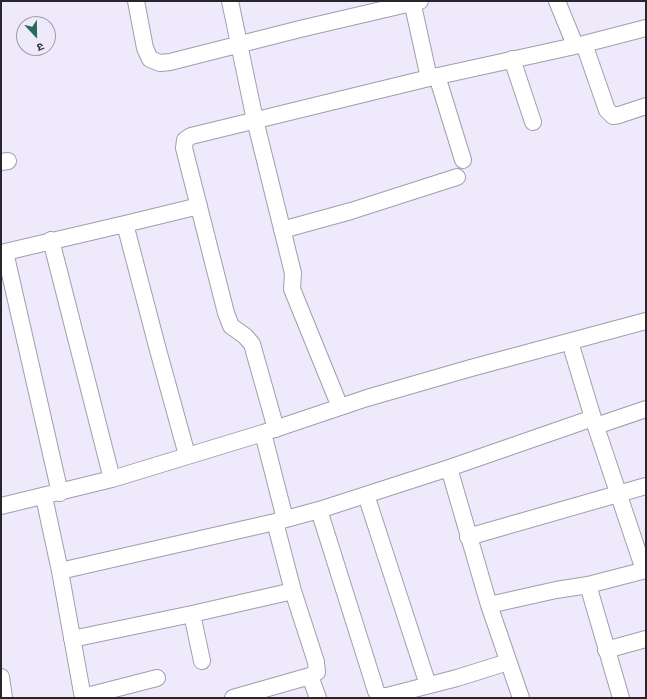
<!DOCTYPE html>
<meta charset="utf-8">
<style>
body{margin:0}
#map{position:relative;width:647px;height:699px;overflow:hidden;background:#eeeafc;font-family:"Alegreya Sans","Noto Sans Devanagari",sans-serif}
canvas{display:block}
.frame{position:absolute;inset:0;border:2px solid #27262c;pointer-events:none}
.north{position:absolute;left:16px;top:16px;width:40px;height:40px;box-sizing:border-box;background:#eeeafc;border:1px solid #9e9ca9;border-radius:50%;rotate:158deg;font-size:11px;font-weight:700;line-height:16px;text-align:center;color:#27262c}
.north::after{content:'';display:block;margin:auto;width:14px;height:18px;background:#2a6a58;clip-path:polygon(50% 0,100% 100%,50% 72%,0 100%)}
</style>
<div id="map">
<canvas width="647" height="699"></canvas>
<div class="frame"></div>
<div class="north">उ</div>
</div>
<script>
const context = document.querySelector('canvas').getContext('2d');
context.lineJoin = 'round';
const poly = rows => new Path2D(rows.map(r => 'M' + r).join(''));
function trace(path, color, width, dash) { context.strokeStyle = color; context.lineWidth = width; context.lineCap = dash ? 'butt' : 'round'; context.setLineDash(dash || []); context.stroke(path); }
const minor = poly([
 [136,1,145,48,150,59,160,63,170,62,300,29,420,1],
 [230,1,255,120,293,273,292,289,340,407],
 [557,1,575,45],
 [584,44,607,110,613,116,619,115,646,106],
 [512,59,533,122],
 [437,76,463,160],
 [429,78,584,44,646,28],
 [1,162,8,161],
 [282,230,351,211,457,177],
 [51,240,112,479],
 [5,252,60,493],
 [1,253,125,224],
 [570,342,593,418,644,570],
 [596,426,646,409],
 [276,429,252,344,245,336,231,326,226,313,184,148,185,140,191,136,429,78,412,1],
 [263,433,285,519],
 [187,455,158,350,125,224,199,206],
 [449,468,489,605,521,698],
 [366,495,428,685],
 [44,497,60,571,83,698],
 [1,506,112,479,263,433,367,398,471,368,646,321],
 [319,510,376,691,380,696,387,696,457,678,508,662],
 [468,537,646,486],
 [60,571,275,522,319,510,449,468,593,418],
 [588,585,621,698],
 [489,605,556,590,588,585,646,570],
 [192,614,202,661],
 [72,639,192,614,293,591],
 [606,650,646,639],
 [310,676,318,698],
 [1,677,4,698],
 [83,697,157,678],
 [233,698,310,676,317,672,316,662,293,591,275,522]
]);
trace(minor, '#a09dad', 18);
trace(minor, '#fff', 16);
</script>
